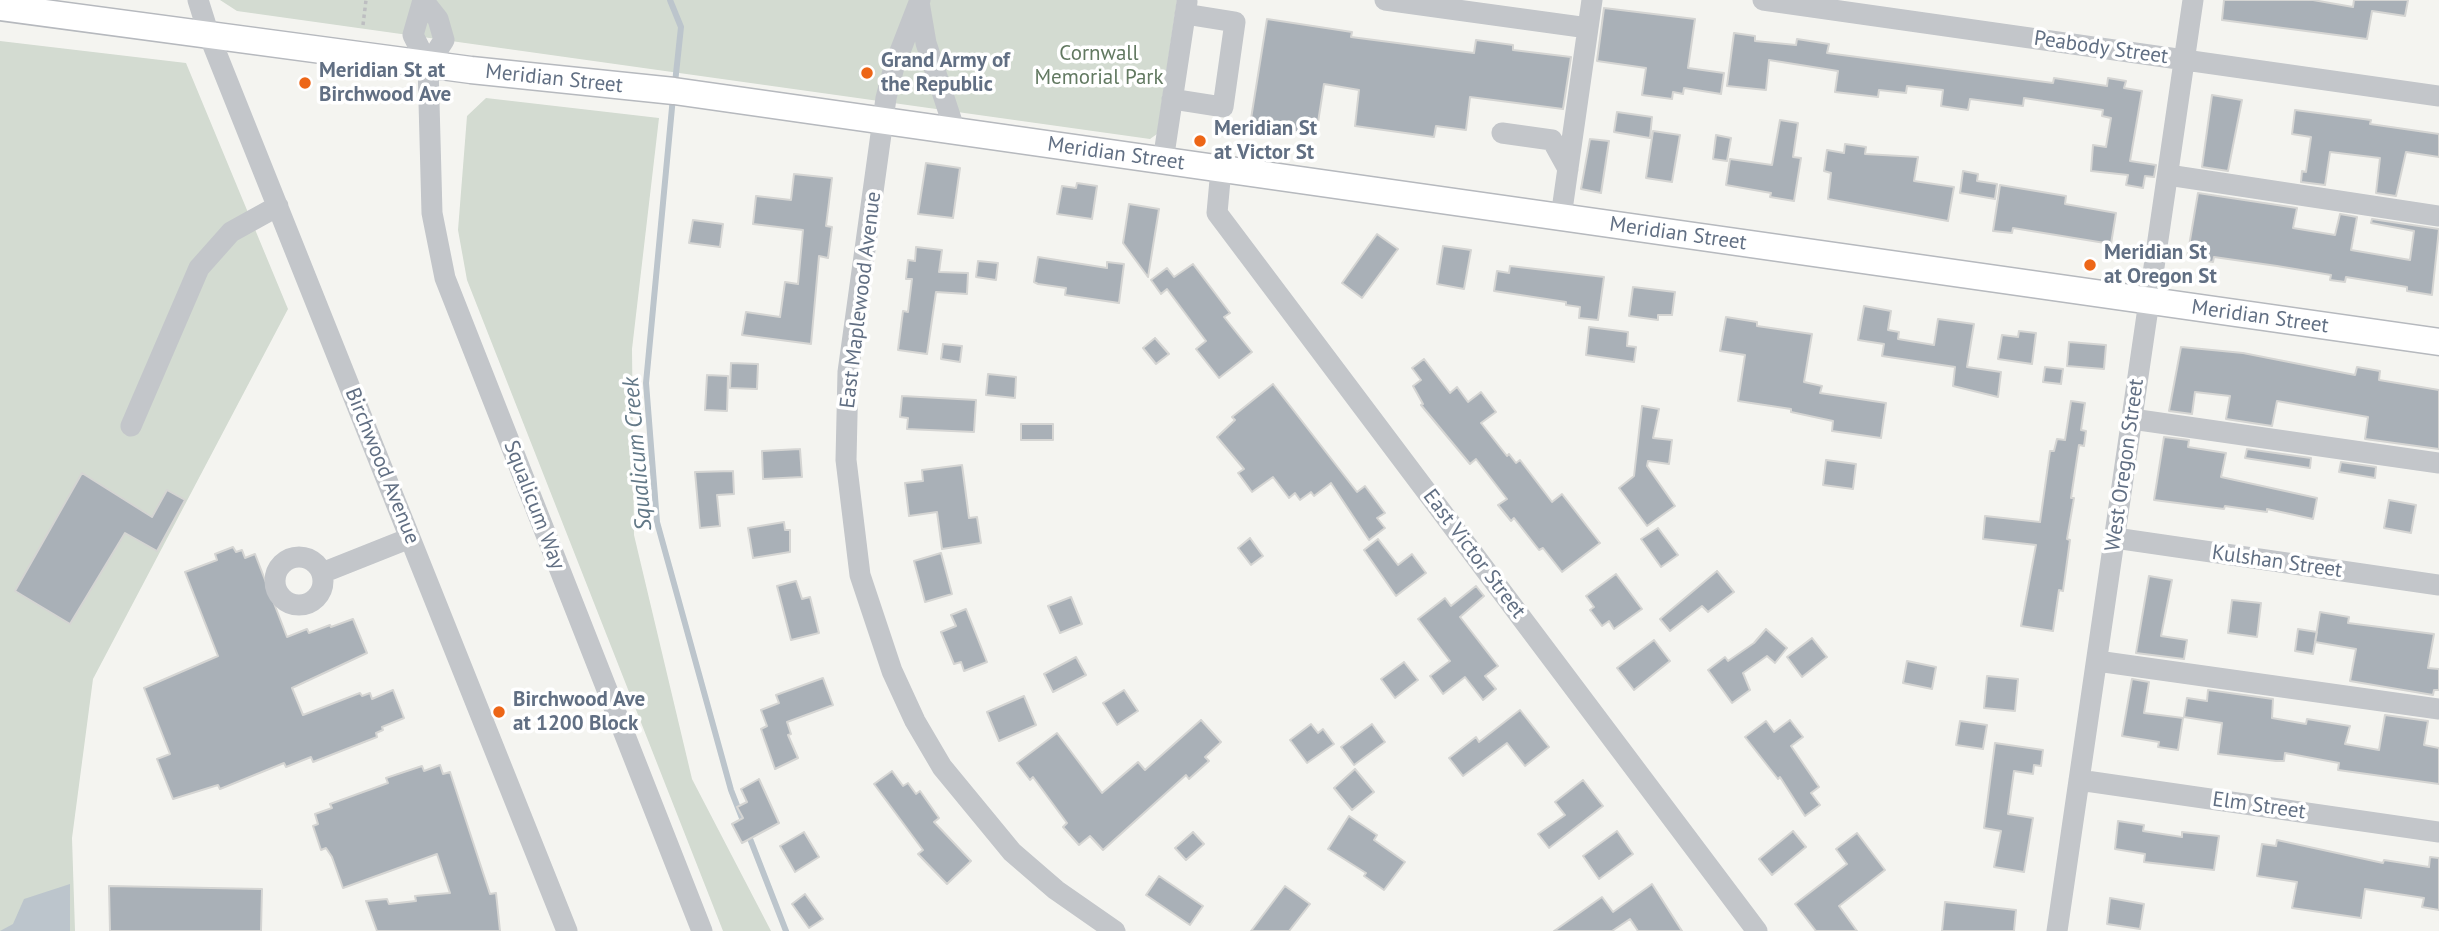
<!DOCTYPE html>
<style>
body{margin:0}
canvas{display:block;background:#f4f4f0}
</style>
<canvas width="2439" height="931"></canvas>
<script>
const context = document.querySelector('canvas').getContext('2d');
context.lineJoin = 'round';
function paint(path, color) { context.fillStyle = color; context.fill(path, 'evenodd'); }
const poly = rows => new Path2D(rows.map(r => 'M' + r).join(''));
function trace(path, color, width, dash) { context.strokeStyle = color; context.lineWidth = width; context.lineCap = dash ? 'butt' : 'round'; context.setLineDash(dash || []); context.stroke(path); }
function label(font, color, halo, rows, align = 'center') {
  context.font = font + ' "PT Sans",sans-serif'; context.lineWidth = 7; context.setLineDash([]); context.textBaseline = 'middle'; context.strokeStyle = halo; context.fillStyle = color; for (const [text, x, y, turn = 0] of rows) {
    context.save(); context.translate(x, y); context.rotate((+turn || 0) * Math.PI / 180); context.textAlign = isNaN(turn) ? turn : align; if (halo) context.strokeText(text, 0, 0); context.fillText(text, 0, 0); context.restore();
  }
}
paint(poly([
 [220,0,1177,0,1157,134,1150,139,237,11],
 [0,41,186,63,288,309,93,679,72,838,75,931,0,931],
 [486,98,659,118,632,349,634,535,692,779,771,931,723,931,467,280,458,230,467,116]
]), '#d3dbd1');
paint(poly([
 [70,884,70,931,0,931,13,924,24,899]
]), '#bcc5cc');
trace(poly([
 [670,0,681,27,675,83],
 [673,97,646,383,657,522,731,790,786,931]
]), '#bcc5cc', 6);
const building = poly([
 [2224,0,2313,0,2353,7,2354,0,2408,0,2405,16,2372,11,2367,39,2222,20,2224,0],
 [1604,8,1695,19,1688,68,1724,73,1721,94,1684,88,1683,94,1673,92,1672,99,1642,95,1646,68,1597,61,1604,8],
 [1267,19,1352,32,1351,37,1474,53,1476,40,1513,45,1513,50,1571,57,1563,109,1470,97,1466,130,1436,126,1434,137,1355,126,1359,90,1324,84,1316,135,1250,125,1267,19],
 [1734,33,1755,36,1755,41,1796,45,1797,39,1829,44,1827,53,2053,83,2054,78,2107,86,2108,78,2126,81,2124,88,2142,91,2130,161,2156,165,2154,177,2145,176,2143,188,2126,185,2128,175,2091,171,2093,145,2106,147,2111,118,2102,116,2103,110,2024,98,2023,106,1970,99,1968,110,1941,106,1943,90,1907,86,1906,93,1879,90,1878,97,1835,92,1838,71,1769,60,1766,90,1727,86,1734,33],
 [2212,95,2242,100,2228,171,2202,167,2212,95],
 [2295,110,2371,120,2370,124,2439,134,2439,157,2406,152,2396,196,2376,193,2380,158,2330,152,2325,185,2301,182,2302,171,2306,172,2311,137,2292,134,2295,110],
 [1617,112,1652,117,1650,138,1614,132,1617,112],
 [1780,120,1798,123,1793,157,1801,158,1794,201,1770,197,1771,193,1726,185,1730,159,1772,165,1780,120],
 [1653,131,1680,135,1672,182,1646,178,1653,131],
 [1716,135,1731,138,1727,161,1713,159,1716,135],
 [1590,139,1609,141,1601,193,1581,189,1590,139],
 [1845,144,1866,147,1865,154,1918,157,1914,181,1954,187,1948,221,1828,199,1831,173,1824,171,1827,150,1844,153,1845,144],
 [926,163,960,168,953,218,918,214,926,163],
 [1963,171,1978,174,1977,181,1997,184,1995,199,1960,193,1963,171],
 [794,174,832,178,826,226,832,227,828,258,819,256,811,344,742,335,746,312,780,317,785,282,798,284,803,230,753,224,756,196,791,200,794,174],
 [1077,183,1097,186,1092,219,1057,214,1062,186,1076,188,1077,183],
 [2000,185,2066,196,2065,204,2116,213,2111,244,2013,228,2012,233,1993,231,2000,185],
 [2198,193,2297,208,2293,228,2335,235,2340,214,2357,217,2351,250,2410,260,2414,231,2371,223,2372,219,2439,229,2432,295,2407,291,2407,287,2346,277,2345,282,2330,280,2331,275,2277,266,2214,257,2213,262,2187,258,2198,193],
 [1129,204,1159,209,1148,277,1123,243,1129,204],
 [693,220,723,224,720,247,689,243,693,220],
 [1377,234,1398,249,1362,298,1342,283,1377,234],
 [1443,246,1471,250,1464,289,1437,284,1443,246],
 [916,247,942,250,939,272,968,273,967,294,936,292,927,354,898,350,903,311,908,312,912,279,906,279,908,260,915,261,916,247],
 [1038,257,1107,268,1107,262,1124,264,1119,303,1065,295,1066,288,1038,284,1034,282,1038,257],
 [978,261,998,263,996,280,976,277,978,261],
 [1193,264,1230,313,1224,317,1252,352,1219,378,1196,349,1206,341,1167,289,1161,294,1151,280,1167,268,1174,277,1193,264],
 [1510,266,1604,277,1598,320,1579,318,1580,307,1566,305,1566,302,1494,291,1497,271,1509,273,1510,266],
 [1633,287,1675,292,1672,315,1658,315,1658,320,1629,316,1633,287],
 [1864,306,1891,311,1888,330,1899,332,1898,339,1934,345,1938,319,1974,324,1967,367,2001,372,1998,397,1953,386,1955,367,1882,356,1884,344,1858,340,1864,306],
 [1726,317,1757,322,1757,326,1812,334,1804,382,1822,386,1820,393,1886,403,1881,438,1832,431,1833,421,1791,412,1791,409,1738,401,1745,355,1720,351,1726,317],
 [1589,327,1628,332,1627,346,1636,347,1634,362,1586,355,1589,327],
 [2019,331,2036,333,2032,364,1998,359,2002,335,2018,337,2019,331],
 [1155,338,1169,354,1156,364,1143,348,1155,338],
 [2069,342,2106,345,2104,369,2067,366,2069,342],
 [943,344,962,346,960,362,941,359,943,344],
 [2181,347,2243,353,2355,375,2357,367,2380,371,2379,380,2439,390,2439,449,2365,439,2368,417,2277,401,2272,426,2226,419,2230,396,2195,392,2192,414,2169,411,2181,347],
 [1424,359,1450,393,1457,387,1468,402,1481,392,1496,412,1481,423,1507,456,1509,454,1516,463,1520,460,1552,502,1562,494,1600,543,1562,572,1543,548,1539,550,1514,518,1511,521,1498,505,1507,499,1476,459,1470,464,1421,405,1423,404,1413,386,1421,380,1412,368,1424,359],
 [731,363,758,364,757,389,730,388,731,363],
 [2045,367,2063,369,2061,384,2043,382,2045,367],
 [988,374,1016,377,1015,398,986,395,988,374],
 [707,375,728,376,727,411,705,410,707,375],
 [1273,384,1357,492,1365,486,1385,513,1377,518,1385,528,1369,540,1331,483,1314,496,1311,492,1300,500,1295,493,1289,498,1273,477,1252,492,1238,473,1244,469,1217,437,1235,420,1232,417,1273,384],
 [902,396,976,400,974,432,907,429,908,418,900,417,902,396],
 [2071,401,2085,403,2081,430,2086,431,2084,446,2079,445,2071,498,2074,498,2067,539,2070,540,2063,591,2059,590,2053,631,2021,626,2036,545,1983,539,1985,516,2040,522,2050,451,2054,451,2057,439,2065,440,2071,401],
 [1642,406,1659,409,1653,438,1672,440,1669,464,1648,461,1647,466,1675,506,1647,526,1619,488,1634,476,1642,406],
 [1021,424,1053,424,1053,440,1021,440,1021,424],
 [2164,437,2189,440,2188,447,2226,453,2221,477,2317,498,2313,519,2267,509,2267,512,2225,506,2224,509,2154,500,2164,437],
 [800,449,802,477,763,479,762,451,800,449],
 [2247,449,2311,458,2310,468,2245,458,2247,449],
 [1826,460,1856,464,1853,489,1823,485,1826,460],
 [2341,462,2376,467,2375,478,2339,472,2341,462],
 [962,465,969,518,977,517,981,543,942,549,937,512,909,516,905,483,923,481,922,470,962,465],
 [733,471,734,494,717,495,720,526,700,528,695,472,733,471],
 [82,473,152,517,167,490,185,500,157,551,125,533,70,624,15,591,82,473],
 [2389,500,2416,505,2411,533,2384,528,2389,500],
 [784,522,785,530,790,530,790,552,753,558,748,528,784,522],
 [1658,528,1678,555,1661,567,1641,539,1658,528],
 [1250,538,1263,556,1251,565,1238,548,1250,538],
 [1378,539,1398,565,1412,554,1426,573,1396,596,1364,550,1378,539],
 [233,547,236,552,242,550,245,558,255,554,287,637,307,629,309,633,330,625,331,627,353,619,367,653,292,688,303,715,360,693,362,696,370,693,372,699,393,690,404,718,382,727,383,730,376,733,377,737,313,762,311,757,286,767,284,763,220,789,218,785,173,799,157,759,170,754,144,688,218,656,185,572,217,560,215,554,233,547],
 [941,553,952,594,925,602,914,561,941,553],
 [1717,571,1734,592,1708,612,1702,606,1670,631,1660,619,1717,571],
 [1616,574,1642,609,1614,629,1609,621,1602,626,1590,610,1594,607,1586,596,1616,574],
 [2149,576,2172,580,2161,636,2187,640,2184,659,2136,653,2149,576],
 [796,581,802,599,810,597,819,633,791,640,777,586,796,581],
 [1476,586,1484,596,1460,617,1498,666,1485,676,1496,689,1483,700,1465,677,1443,694,1430,676,1450,661,1418,619,1445,598,1451,606,1476,586],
 [1071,597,1082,624,1060,633,1048,606,1071,597],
 [2232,600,2261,603,2257,637,2228,633,2232,600],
 [966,609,987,662,964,671,961,662,954,664,941,632,956,626,951,615,966,609],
 [2320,612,2349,617,2348,623,2434,634,2428,668,2439,669,2439,690,2434,690,2433,695,2350,681,2356,649,2315,642,2320,612],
 [1766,629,1787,648,1775,663,1767,656,1743,673,1750,690,1732,703,1708,670,1725,657,1728,661,1754,643,1766,629],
 [2298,629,2317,632,2313,654,2295,651,2298,629],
 [1812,638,1827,657,1802,677,1787,657,1812,638],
 [1654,640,1670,661,1634,690,1617,668,1654,640],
 [1076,657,1086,675,1053,692,1044,674,1076,657],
 [1907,661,1936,667,1932,689,1903,683,1907,661],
 [1404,662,1418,680,1395,698,1381,679,1404,662],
 [1987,676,2018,679,2015,711,1984,708,1987,676],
 [823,678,833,705,787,722,791,734,788,735,798,758,775,769,761,729,767,726,761,710,779,703,776,695,823,678],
 [2132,679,2149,682,2144,713,2183,718,2178,750,2158,747,2159,742,2122,736,2132,679],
 [1124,690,1138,711,1117,725,1103,703,1124,690],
 [2208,690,2273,699,2272,718,2306,724,2307,719,2350,726,2345,744,2379,750,2385,715,2428,721,2424,745,2439,748,2439,784,2338,770,2339,763,2285,753,2284,761,2276,761,2218,754,2222,723,2184,717,2187,698,2207,701,2208,690],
 [1024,696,1036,725,999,741,987,712,1024,696],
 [1520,710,1549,747,1525,766,1507,743,1463,776,1449,758,1476,737,1479,742,1520,710],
 [1201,720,1221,742,1205,757,1209,761,1189,779,1186,775,1103,850,1090,836,1079,845,1063,827,1067,823,1033,777,1030,780,1017,763,1057,733,1102,793,1138,762,1145,770,1201,720],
 [1790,720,1803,737,1791,746,1819,787,1811,793,1820,805,1805,816,1780,777,1778,779,1745,737,1766,721,1774,732,1790,720],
 [1960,721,1987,725,1983,749,1956,745,1960,721],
 [1311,724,1318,733,1323,729,1334,744,1307,763,1290,740,1311,724],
 [1372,724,1385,742,1354,765,1341,747,1372,724],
 [1995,743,2043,750,2041,766,2034,765,2033,774,2014,771,2008,814,2033,818,2024,872,1994,867,2001,831,1984,828,1995,743],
 [440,765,443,774,450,772,490,894,496,893,500,931,377,931,366,901,387,899,389,904,416,901,415,896,450,893,437,854,343,888,332,857,326,848,321,850,313,826,318,824,315,814,332,808,330,804,388,783,386,778,422,766,424,771,440,765],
 [1355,769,1374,792,1352,810,1334,788,1355,769],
 [892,771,903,786,908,783,916,794,920,791,939,818,934,822,971,861,947,884,918,854,923,850,874,784,892,771],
 [759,779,779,823,742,843,732,824,743,818,737,807,747,802,741,789,759,779],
 [1583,780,1603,806,1549,848,1538,834,1565,815,1555,802,1583,780],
 [1349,816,1377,835,1374,840,1405,862,1384,890,1364,876,1366,873,1328,849,1349,816],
 [2118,821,2144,825,2143,831,2182,837,2182,832,2219,836,2214,870,2144,862,2145,854,2115,849,2118,821],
 [1617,831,1633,854,1599,879,1583,856,1617,831],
 [1793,831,1806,847,1772,875,1759,859,1793,831],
 [804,832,819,857,795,872,780,846,804,832],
 [1193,832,1204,844,1186,860,1175,848,1193,832],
 [1857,833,1885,870,1839,906,1857,931,1816,931,1795,904,1847,864,1836,849,1857,833],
 [2277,840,2383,863,2384,860,2429,867,2430,857,2439,858,2439,910,2422,907,2424,898,2365,889,2361,918,2292,908,2297,882,2257,876,2262,844,2276,846,2277,840],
 [1159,876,1203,906,1190,925,1146,895,1159,876],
 [1652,884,1682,931,1638,931,1630,919,1612,931,1554,931,1602,897,1613,912,1652,884],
 [109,886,262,889,261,931,110,931,109,886],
 [1285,886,1310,904,1289,931,1251,931,1285,886],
 [805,894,823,919,809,928,792,904,805,894],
 [2110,898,2144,904,2140,929,2107,924,2110,898],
 [1945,902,2016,910,2014,931,1942,931,1945,902]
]);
paint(building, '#a9b0b7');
trace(building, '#d5d5d3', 2);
const major = poly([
 [0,7,471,70,674,91,2439,342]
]);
trace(major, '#b6b9be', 29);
trace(poly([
 [363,25,366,0]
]), '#bdbec1', 3.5, [3.5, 3.5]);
trace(poly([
 [198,0,209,35,567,931],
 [423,0,413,35,428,65,432,213,445,278,702,931],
 [423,0,438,19,444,40,428,65],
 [920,0,894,67,886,98,848,372,846,460,860,575,892,671,915,721,942,767,1012,852,1056,890,1115,931],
 [1385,0,1588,28],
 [1763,0,2439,96],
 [919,2,926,43,955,131],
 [1172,99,1223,107,1235,22,1185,14],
 [1502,133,1552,140,1568,169],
 [1163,161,1187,2],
 [1221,169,1217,213,1757,931],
 [2168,175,2439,216],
 [1561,217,1592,0],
 [2132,419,2439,463],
 [131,426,199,268,231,232,278,206],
 [2115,538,2439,585],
 '275 581a24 24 0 1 1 48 0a24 24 0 1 1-48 0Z',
 [322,573,410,538],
 [2097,661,2439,709],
 [2079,780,2439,832],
 [2057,931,2193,0]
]), '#c3c6ca', 21);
trace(major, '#fff', 26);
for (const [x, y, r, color] of [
 [867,73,7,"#ed6617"],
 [305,83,7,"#ed6617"],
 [1200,141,7,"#ed6617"],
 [2090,265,7,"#ed6617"],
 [499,712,7,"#ed6617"]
]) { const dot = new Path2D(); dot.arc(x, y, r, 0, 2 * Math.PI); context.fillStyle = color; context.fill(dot); trace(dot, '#fff', 2.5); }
label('21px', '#616f83', '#fff', [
 ["Peabody Street",2101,48,8],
 ["Meridian Street",554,79,6],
 ["Meridian Street",1116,154,8],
 ["Meridian Street",1678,234,8],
 ["East Maplewood Avenue",861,300,-83],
 ["Meridian Street",2260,317,8],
 ["West Oregon Street",2125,465,-82],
 ["Birchwood Avenue",382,466,68],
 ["Squalicum Way",534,505,69],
 ["East Victor Street",1474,554,53],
 ["Kulshan Street",2277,562,8],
 ["Elm Street",2259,806,8]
]);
label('21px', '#627961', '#fff', [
 ["Cornwall",1099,54],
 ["Memorial Park",1099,78]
]);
label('bold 21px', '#616f83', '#fff', [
 ["Grand Army of",881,61],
 ["the Republic",881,85],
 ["Meridian St at",319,71],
 ["Birchwood Ave",319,95],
 ["Meridian St",1214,129],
 ["at Victor St",1214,153],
 ["Meridian St",2104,253],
 ["at Oregon St",2104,277],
 ["Birchwood Ave",513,700],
 ["at 1200 Block",513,724]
], 'left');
label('italic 23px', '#627887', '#fff', [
 ["Squalicum Creek",638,454,-95]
]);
</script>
